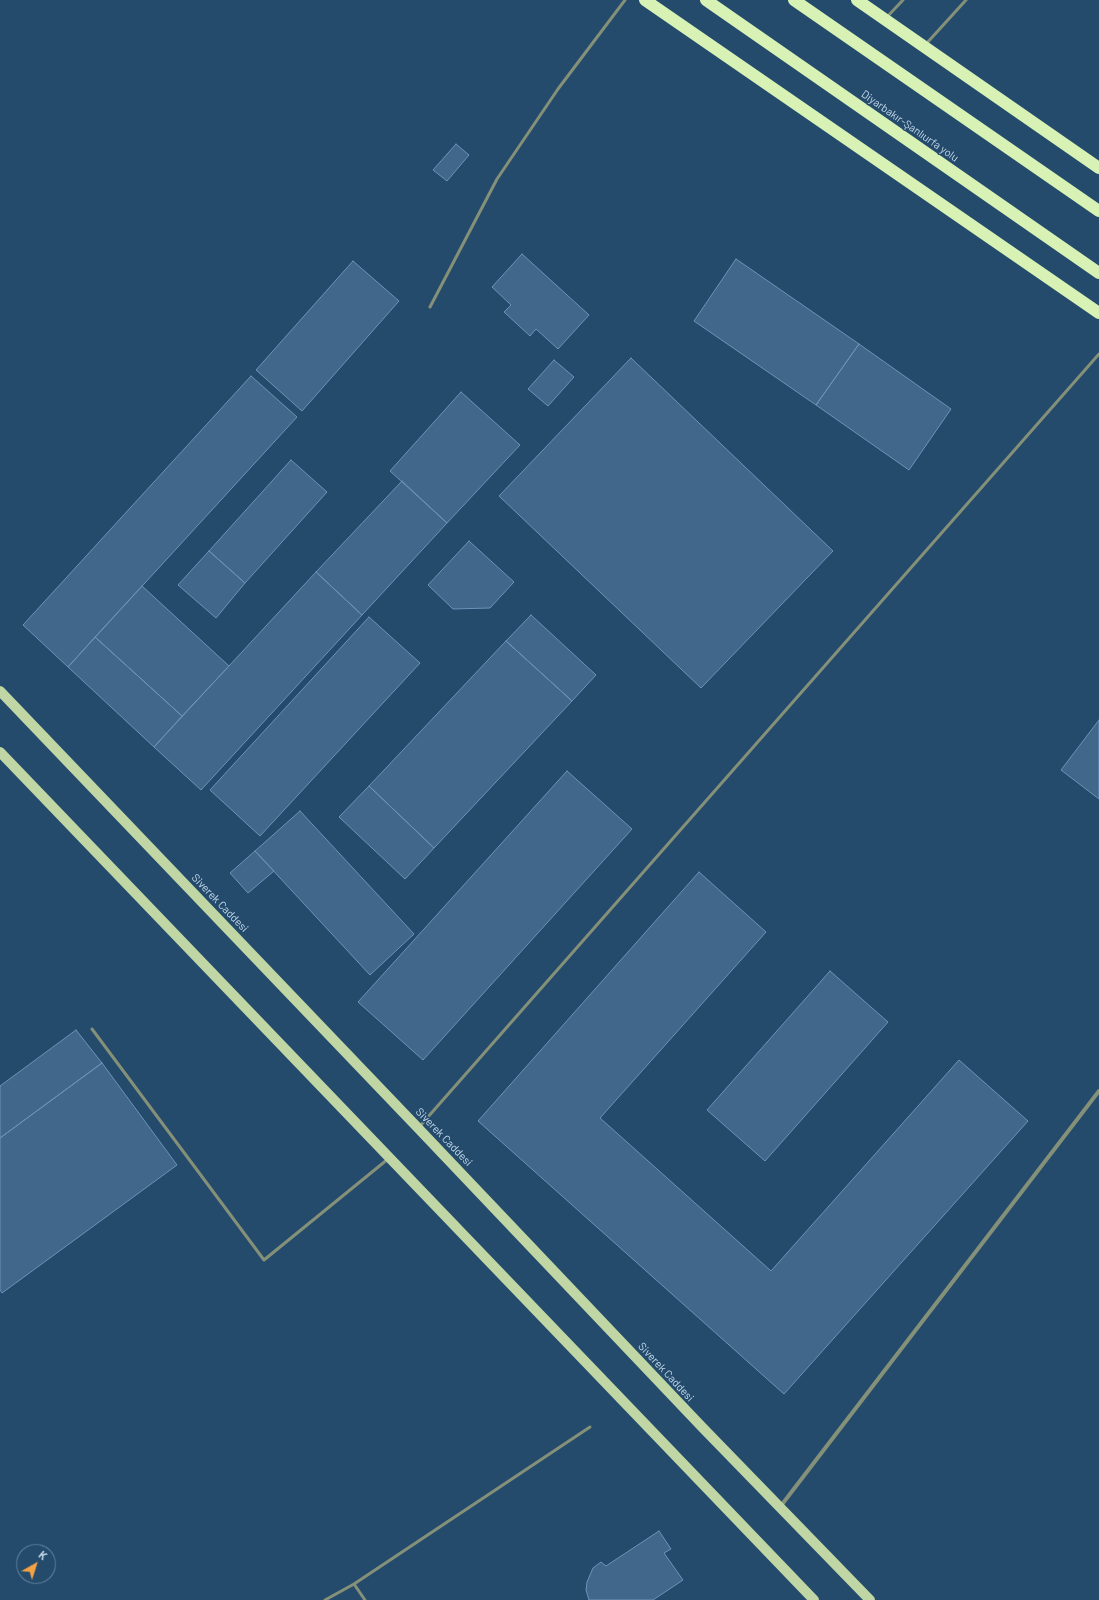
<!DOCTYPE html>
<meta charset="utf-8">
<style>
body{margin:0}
#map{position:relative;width:1099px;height:1600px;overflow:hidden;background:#244b6c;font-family:Barlow,sans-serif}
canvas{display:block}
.north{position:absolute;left:16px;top:1544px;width:40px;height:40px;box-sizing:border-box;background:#244b6c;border:1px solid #64839f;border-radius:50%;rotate:39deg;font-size:11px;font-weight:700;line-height:16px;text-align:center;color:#c3d8ec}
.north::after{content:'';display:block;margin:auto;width:14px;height:18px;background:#f4a344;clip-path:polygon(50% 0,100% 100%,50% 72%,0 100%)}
</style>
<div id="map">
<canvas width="1099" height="1600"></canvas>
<div class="north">K</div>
</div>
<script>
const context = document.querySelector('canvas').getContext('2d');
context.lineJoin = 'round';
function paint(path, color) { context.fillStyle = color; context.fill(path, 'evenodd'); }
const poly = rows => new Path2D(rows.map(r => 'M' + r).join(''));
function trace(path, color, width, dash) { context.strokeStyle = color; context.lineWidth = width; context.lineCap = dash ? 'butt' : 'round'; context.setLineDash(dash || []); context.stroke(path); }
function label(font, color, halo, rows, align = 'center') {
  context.font = font + ' Barlow,sans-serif'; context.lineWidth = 3; context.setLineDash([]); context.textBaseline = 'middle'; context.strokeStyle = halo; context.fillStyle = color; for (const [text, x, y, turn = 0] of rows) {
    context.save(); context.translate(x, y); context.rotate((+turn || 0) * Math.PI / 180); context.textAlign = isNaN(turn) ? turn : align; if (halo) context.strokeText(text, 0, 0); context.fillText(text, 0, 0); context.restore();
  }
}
const building = poly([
 [456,144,469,155,447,181,433,170,456,144],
 [522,254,589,315,558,349,536,329,530,336,504,312,511,305,492,287,522,254],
 [736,259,859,344,816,405,694,321,736,259],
 [353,261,399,301,302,411,256,370,353,261],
 [859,344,951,409,909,470,816,405,859,344],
 [631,358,833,551,701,688,499,496,631,358],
 [554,360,574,377,548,406,528,389,554,360],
 [251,376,297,417,68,667,23,625,251,376],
 [461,392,520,445,447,523,390,471,461,392],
 [291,460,327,492,245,583,209,551,291,460],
 [402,481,447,523,362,615,316,572,402,481],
 [469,541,514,582,490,608,453,609,428,585,469,541],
 [209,551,245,583,216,618,178,585,209,551],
 [316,572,362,615,201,790,154,747,316,572],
 [142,586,229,666,182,716,95,637,142,586],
 [531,615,596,675,572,701,506,641,531,615],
 [369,617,420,663,260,836,210,790,369,617],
 [95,637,182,716,154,747,68,667,95,637],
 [506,641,572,701,434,848,369,786,506,641],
 [1099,720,1099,799,1061,770,1099,720],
 [567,771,632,829,423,1060,358,1002,567,771],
 [369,786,434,848,405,879,339,817,369,786],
 [300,811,414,934,370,975,255,851,300,811],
 [255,851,274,871,248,893,230,873,255,851],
 [699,872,766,932,600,1118,771,1271,959,1060,1028,1121,784,1394,478,1121,699,872],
 [830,971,888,1022,765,1161,707,1110,830,971],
 [76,1030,102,1063,0,1138,0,1086,76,1030],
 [102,1063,177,1165,2,1293,0,1290,0,1138,102,1063],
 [659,1531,671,1549,664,1553,683,1580,653,1600,589,1600,586,1590,587,1582,593,1568,601,1562,606,1566,659,1531]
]);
paint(building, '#41688b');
trace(building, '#6b94b9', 1);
trace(poly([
 [886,18,903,0],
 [926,44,966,0],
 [430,307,497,179,558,89,625,0],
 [92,1029,264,1260,388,1159],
 [420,1126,1099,354],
 [325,1600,354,1584],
 [365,1600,354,1584,590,1427]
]), '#859078', 3);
trace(poly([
 [780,1507,1099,1091]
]), '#859078', 4);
trace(poly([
 [0,691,418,1128,702,1427,870,1600],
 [0,752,814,1600]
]), '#c1d6a5', 10);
trace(poly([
 [645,0,1099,313],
 [706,0,1099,273],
 [794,0,1099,211],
 [857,0,1099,168]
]), '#d8f2b6', 12);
label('11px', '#c3d8ec', '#244b6c', [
 ["Diyarbakır-Şanlıurfa yolu",910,126,35],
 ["Siverek Caddesi",220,903,46],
 ["Siverek Caddesi",444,1137,46],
 ["Siverek Caddesi",666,1372,47]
]);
</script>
